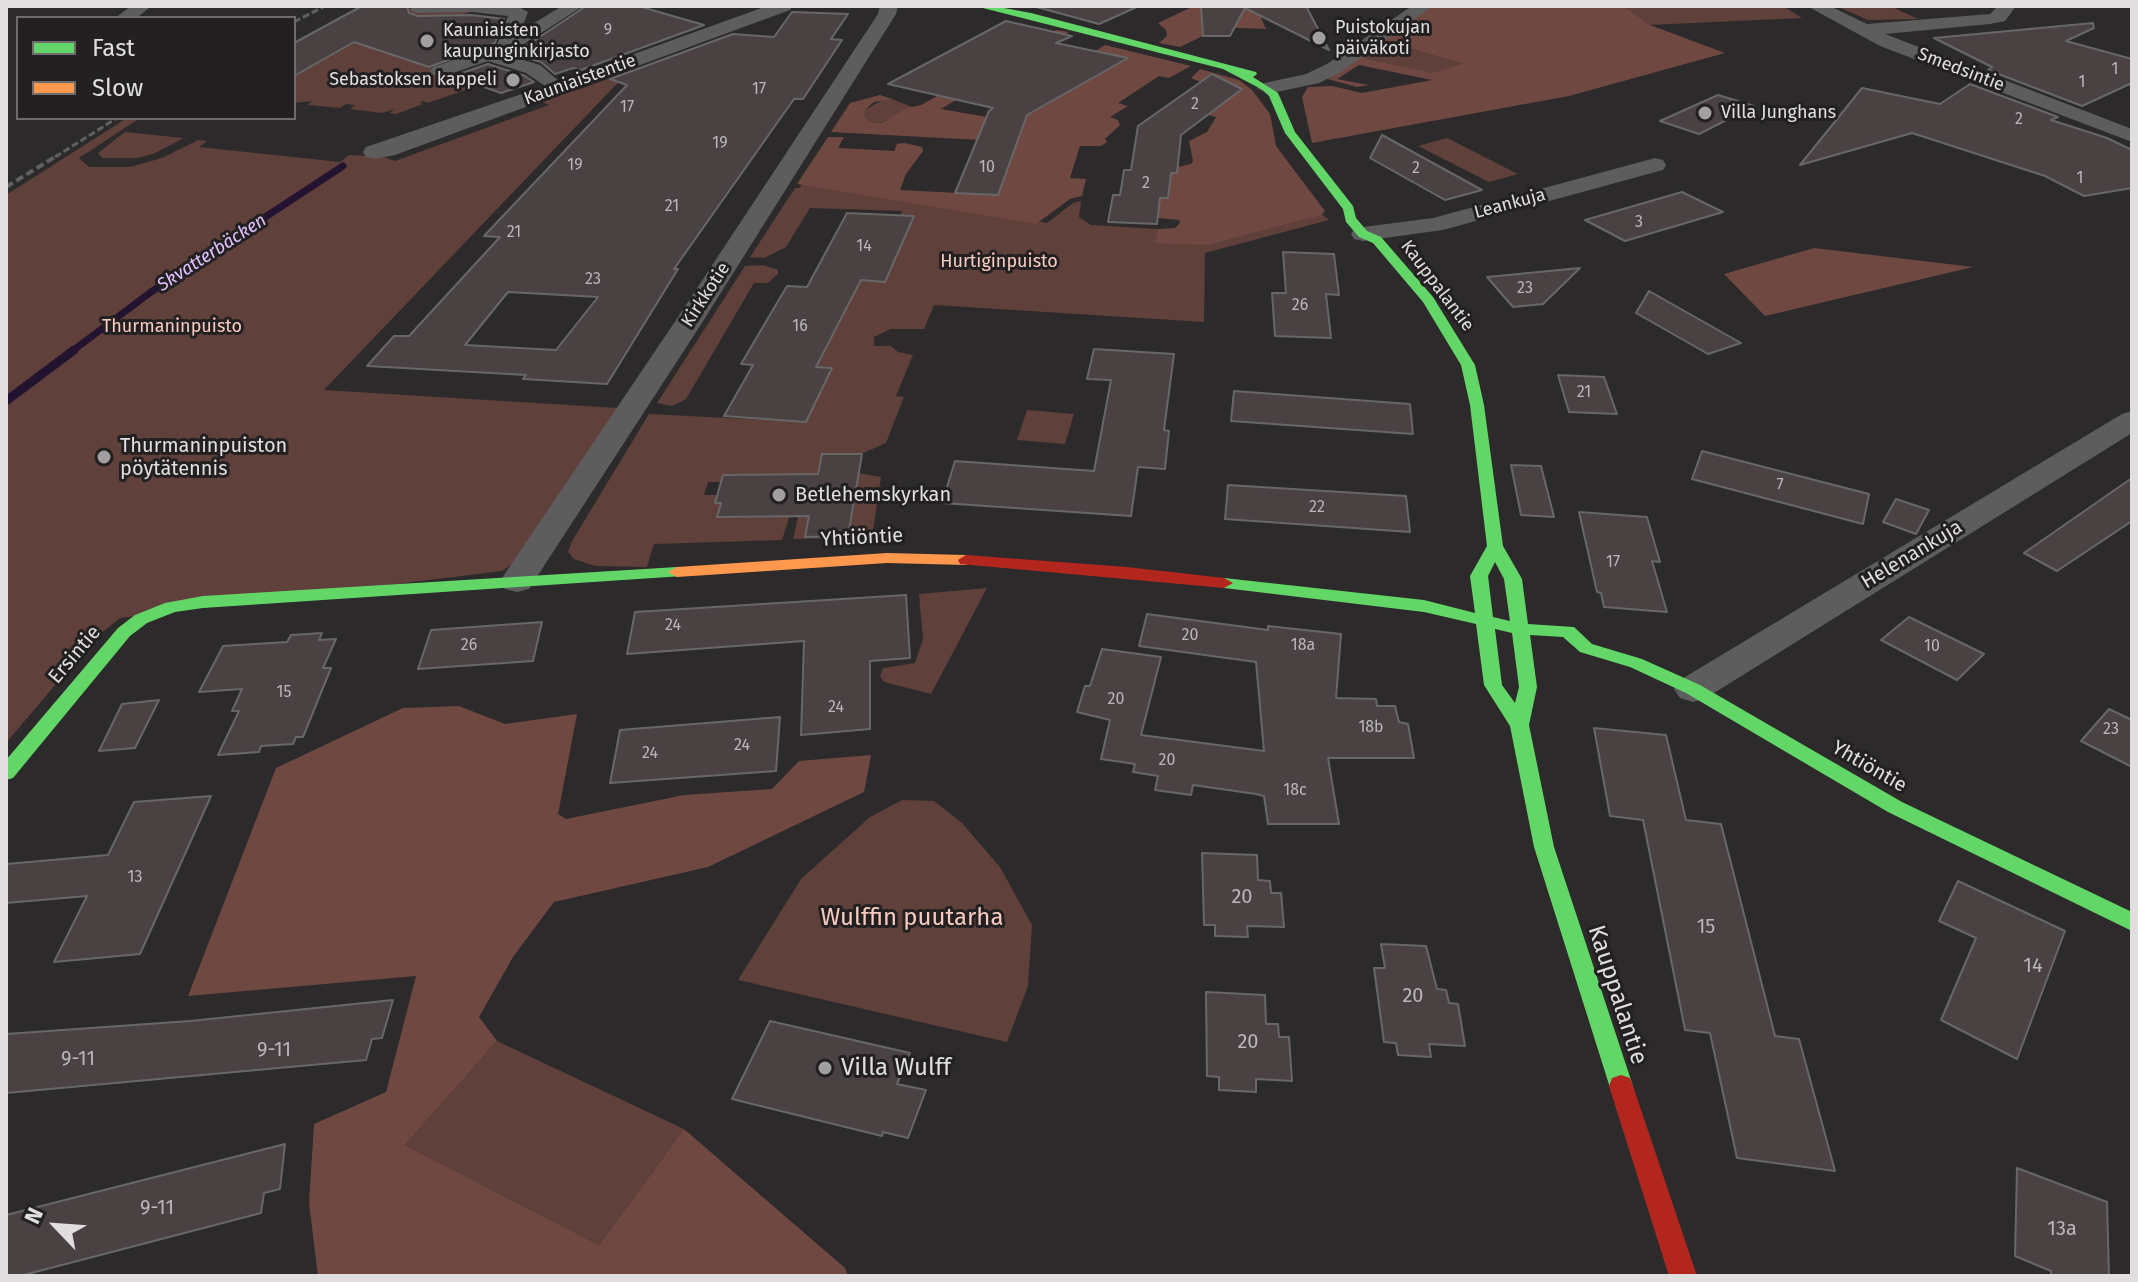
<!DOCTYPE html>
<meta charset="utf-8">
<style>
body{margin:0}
#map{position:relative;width:2138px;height:1282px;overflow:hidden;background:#2c2a2b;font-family:"Fira Sans",sans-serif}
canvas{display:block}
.frame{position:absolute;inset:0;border:8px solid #e0dedf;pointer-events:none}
.legend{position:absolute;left:16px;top:16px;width:280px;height:104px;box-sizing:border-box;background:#232021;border:2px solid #6f6c6d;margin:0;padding:10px 14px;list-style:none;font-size:24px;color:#e0dedf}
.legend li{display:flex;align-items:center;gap:16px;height:40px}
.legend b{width:40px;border:2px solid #6f6c6d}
.north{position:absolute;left:16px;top:1186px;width:80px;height:80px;-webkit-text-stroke:6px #232021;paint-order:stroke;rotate:295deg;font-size:22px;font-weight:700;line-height:32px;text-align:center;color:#e0dedf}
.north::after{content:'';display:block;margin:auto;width:28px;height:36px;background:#e0dedf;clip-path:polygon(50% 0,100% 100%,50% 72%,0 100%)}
</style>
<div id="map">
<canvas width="2138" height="1282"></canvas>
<div class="frame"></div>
<ul class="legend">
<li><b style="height:10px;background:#63d668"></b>Fast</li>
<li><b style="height:10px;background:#ff974d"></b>Slow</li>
</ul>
<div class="north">N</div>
</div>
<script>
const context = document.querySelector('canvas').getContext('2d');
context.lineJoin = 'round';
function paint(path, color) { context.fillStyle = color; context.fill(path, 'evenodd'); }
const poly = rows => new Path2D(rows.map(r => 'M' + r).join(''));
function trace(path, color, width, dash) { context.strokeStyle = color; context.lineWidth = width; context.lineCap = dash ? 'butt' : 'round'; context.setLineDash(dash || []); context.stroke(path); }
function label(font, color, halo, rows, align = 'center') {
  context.font = font + ' "Fira Sans",sans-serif'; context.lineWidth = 6; context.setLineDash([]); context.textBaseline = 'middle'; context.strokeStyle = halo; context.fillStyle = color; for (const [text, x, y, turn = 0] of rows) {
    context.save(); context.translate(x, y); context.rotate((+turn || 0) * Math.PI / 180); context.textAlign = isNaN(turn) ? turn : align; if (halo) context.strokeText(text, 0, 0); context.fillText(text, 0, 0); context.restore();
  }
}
paint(poly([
 [415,6,490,6,451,18,383,52,446,73,437,77,477,86,428,103,423,101,420,103,423,104,396,114,389,113,395,109,382,113,350,109,355,105,346,104,340,108,308,105,312,101,294,103,294,74],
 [1624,6,1783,6,1802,18,1650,25],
 [1836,6,1890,6,1918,19,1868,20],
 [1387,44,1465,62,1432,74,1365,59],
 [629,71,324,390,618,408,515,562,502,571,120,618,95,638,6,743,6,195,127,118,140,118,79,158,89,167,130,167,162,158,198,140,207,141,199,147,275,155,340,162,349,155,383,157,395,161,549,105,539,100,583,88],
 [884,99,892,99,912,107,880,123,870,122,863,116,865,110],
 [125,132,183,138,184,138,153,154,137,158,102,158,98,153],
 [1447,138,1518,174,1489,182,1418,146],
 [807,179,1047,223,1073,203,1081,201,1079,217,1091,225,1158,229,1156,241,1318,211,1329,220,1205,253,1204,322,934,305,924,329,891,329,874,337,874,346,891,346,898,352,913,355,896,396,904,397,886,443,861,454,822,454,814,494,723,475,721,482,708,482,704,495,717,495,715,503,722,503,718,517,785,517,788,504,793,505,782,540,654,544,647,567,595,566,574,559,568,552,572,541,649,414,806,422,816,367,860,280,885,281,914,217,901,216,902,211,810,208,786,247,764,258,750,257,795,188,799,188],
 [763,265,778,270,778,274,768,283,754,283,686,399,672,406,657,403,745,266],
 [1027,410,1074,414,1065,444,1017,440],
 [858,473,881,477,872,537,793,539,801,504,812,504,805,537,848,536],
 [987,588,931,694,884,682,880,676,883,668,915,663,923,639,919,594],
 [902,800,934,801,961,822,1000,867,1032,925,1028,986,1007,1042,738,980,801,879,870,817],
 [497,1041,684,1129,599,1245,405,1145]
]), '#5f403a');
paint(poly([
 [1194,6,1268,6,1259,13,1266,29,1213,27,1212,30,1203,30,1203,36,1180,47,1159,43,1167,36,1166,30,1158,23],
 [1432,6,1624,6,1650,25,1725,53,1569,96,1312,143,1302,97,1308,87,1332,86,1362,93,1432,80,1359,65,1337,79,1369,85,1357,87,1324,78,1372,48,1377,50,1366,59,1432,73,1463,63,1381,41],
 [1056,30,1069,32,941,109,1016,122,1127,59,1095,51,1105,45,1191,66,1169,78,1159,76,1118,103,1128,106,1110,117,1118,120,1120,125,1105,139,1107,142,1101,146,1080,146,1070,178,1086,179,1082,196,1070,199,1036,224,797,184,828,137,844,137,838,148,894,151,897,144,904,143,922,147,923,151,906,174,900,190,998,195,1017,142,831,132,850,103,880,95,892,99,874,102,865,110,864,116,870,122,881,123,907,108,921,105],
 [1200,69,1239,80,1252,90,1270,114,1276,146,1325,211,1321,215,1207,245,1155,243,1158,229,1175,228,1180,223,1179,220,1158,218,1160,198,1168,197,1171,173,1177,173,1178,167,1191,164,1193,161,1189,141,1207,132,1216,117,1208,115,1233,96,1191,78],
 [1814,248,1973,267,1765,316,1724,274],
 [459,706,505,724,577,714,558,814,566,819,684,795,772,789,799,761,871,755,864,792,708,867,554,902,513,957,479,1017,497,1041,405,1145,599,1245,684,1129,845,1268,848,1276,318,1276,309,1203,314,1124,386,1092,416,976,188,996,276,768,403,708]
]), '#6f4841');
trace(poly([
 [71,352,151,292,343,166]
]), '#231230', 7);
trace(poly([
 [6,401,74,350]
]), '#231230', 9);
const building = poly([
 [362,6,407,6,409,13,418,16,472,15,504,19,495,43,429,67,354,42,294,76,294,43,362,6],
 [586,6,638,6,704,25,581,70,573,68,555,74,541,62,514,54,586,6],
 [1033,6,1139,6,1099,24,1033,6],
 [1201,6,1306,6,1329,50,1245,8,1230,36,1203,36,1201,6],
 [792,12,848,14,831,39,842,40,803,99,794,99,674,269,678,269,607,384,523,379,526,375,367,366,394,336,409,336,500,237,484,236,627,85,610,79,733,34,774,37,792,12],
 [508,292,598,297,556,350,465,345,508,292],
 [1006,21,1072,36,1056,43,1128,58,1027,115,998,195,955,193,989,111,993,108,888,84,1006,21],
 [2093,23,2094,28,2066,41,2132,59,2132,83,2082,106,1988,70,1992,67,1934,38,2093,23],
 [488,64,525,76,534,82,501,93,453,76,488,64],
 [1212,74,1242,89,1181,135,1177,173,1171,173,1168,198,1160,198,1157,224,1108,222,1113,195,1120,195,1124,170,1131,170,1138,126,1212,74],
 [1970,84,2058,117,2051,120,2107,138,2132,150,2132,188,2084,196,2045,176,1912,133,1800,165,1862,88,1940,104,1970,84],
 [1718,95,1754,106,1699,134,1660,121,1718,95],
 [1382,135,1482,190,1445,200,1370,158,1382,135],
 [1682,192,1723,212,1625,241,1585,220,1682,192],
 [847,213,914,216,885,282,861,280,816,367,832,368,806,422,724,416,753,365,741,364,787,286,807,287,847,213],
 [1283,252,1334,254,1339,295,1326,294,1331,338,1275,336,1272,293,1286,293,1283,252],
 [1580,268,1543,304,1513,307,1487,277,1580,268],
 [1649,291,1741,343,1708,354,1636,313,1649,291],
 [1094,349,1174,354,1164,430,1169,431,1165,469,1138,467,1131,516,942,503,955,461,1094,471,1111,380,1087,379,1094,349],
 [1558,375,1604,377,1617,414,1569,412,1558,375],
 [1234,391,1410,404,1413,434,1231,421,1234,391],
 [1702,451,1869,494,1863,524,1692,479,1702,451],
 [822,454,862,454,848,536,805,537,809,516,717,517,721,503,715,503,723,475,818,474,822,454],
 [1511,465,1541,466,1554,517,1521,515,1511,465],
 [2132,478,2132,521,2057,571,2024,553,2132,478],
 [1228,485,1406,496,1410,532,1225,519,1228,485],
 [1896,499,1929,510,1916,534,1883,522,1896,499],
 [1579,512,1647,517,1660,562,1652,561,1667,612,1604,607,1601,593,1597,592,1579,512],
 [906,595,910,658,870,661,870,729,801,735,804,641,627,654,635,612,906,595],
 [1147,614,1268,630,1268,626,1341,634,1336,698,1376,699,1377,706,1395,706,1399,722,1408,724,1414,758,1328,758,1339,824,1268,824,1264,796,1256,794,1193,785,1191,795,1155,790,1158,776,1133,772,1135,764,1101,759,1110,720,1077,712,1085,686,1090,686,1102,649,1161,657,1141,735,1264,751,1256,662,1139,646,1147,614],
 [1909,617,1984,654,1957,680,1881,640,1909,617],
 [542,622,533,661,418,669,431,630,542,622],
 [322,633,319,640,336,639,323,668,331,668,303,737,296,737,293,744,261,746,259,752,218,755,239,711,232,711,242,689,199,692,223,646,287,642,291,635,322,633],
 [159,700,135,748,99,751,122,704,159,700],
 [2109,709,2132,720,2132,767,2081,741,2109,709],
 [780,717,776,771,610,783,620,730,780,717],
 [1594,728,1666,735,1686,820,1721,824,1775,1036,1799,1039,1835,1171,1737,1158,1710,1033,1685,1030,1643,820,1610,816,1594,728],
 [211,796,140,954,54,962,87,896,6,903,6,864,108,855,134,802,211,796],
 [1202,853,1257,855,1258,880,1270,881,1271,893,1281,893,1284,927,1247,926,1248,937,1215,936,1215,925,1204,925,1202,853],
 [1958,881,2065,931,2017,1059,1941,1020,1976,938,1939,921,1958,881],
 [1381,944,1426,946,1437,989,1446,990,1449,1003,1458,1004,1465,1046,1429,1044,1431,1057,1398,1055,1396,1043,1384,1042,1374,968,1385,968,1381,944],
 [1206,992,1265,995,1266,1024,1278,1024,1279,1037,1289,1037,1292,1081,1256,1079,1256,1092,1219,1090,1219,1077,1207,1076,1206,992],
 [393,1000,382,1038,372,1039,366,1060,6,1093,6,1034,190,1021,393,1000],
 [770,1021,910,1053,897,1084,926,1090,908,1138,883,1132,882,1136,732,1099,770,1021],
 [285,1144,280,1189,264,1193,261,1213,20,1276,6,1276,6,1215,285,1144],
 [2017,1168,2107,1202,2109,1276,2051,1276,2051,1271,2015,1256,2017,1168]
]);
paint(building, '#4a4143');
trace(building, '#686768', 2);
paint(poly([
 [131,6,152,6,136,18,115,18,131,6],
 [410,6,519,7,528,12,521,31,562,6,583,6,507,55,540,65,559,81,767,6,793,6,790,10,395,155,374,159,366,157,363,152,366,147,545,86,526,73,488,61,447,75,433,75,430,71,433,67,497,45,508,16,472,12,418,13,412,12,410,6],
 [880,6,898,6,896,14,700,326,529,589,517,592,505,589,500,581,672,326,878,14,880,6],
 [1412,6,1433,6,1341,72,1319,83,1267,94,1257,88,1260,84,1306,74,1327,64,1412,6],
 [1807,6,1830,6,1867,24,1990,14,1998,6,2016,6,2005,21,1990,24,1885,34,2132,129,2132,142,1880,46,1807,6],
 [1655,158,1663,160,1666,165,1663,170,1443,230,1363,241,1354,239,1351,234,1354,229,1363,227,1433,218,1655,158],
 [2132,411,2132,433,1706,698,1693,702,1680,698,1674,689,1680,680,2122,414,2132,411]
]), '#5d5d5d');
paint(poly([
 [975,6,993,6,1031,13,1256,72,1257,74,1253,77,1278,93,1295,132,1353,206,1356,218,1367,231,1381,237,1433,297,1475,365,1484,405,1503,546,1522,579,1528,624,1574,627,1592,644,1642,659,1700,685,1902,802,2132,912,2132,931,1888,812,1686,693,1630,667,1580,652,1563,637,1530,635,1537,687,1529,725,1554,847,1633,1086,1630,1094,1621,1097,1612,1094,1534,847,1510,726,1484,685,1476,624,1424,612,1224,588,1215,583,1224,578,1424,600,1475,613,1470,576,1487,546,1470,405,1461,365,1423,302,1373,243,1359,237,1346,222,1343,209,1285,133,1269,96,1263,90,1223,69,975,6],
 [1495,562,1504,579,1510,621,1493,617,1488,576,1495,562],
 [1495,629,1512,633,1519,687,1515,703,1502,685,1495,629],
 [677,567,686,572,683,576,203,608,175,612,147,623,130,636,13,778,6,780,6,760,118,628,135,615,165,603,203,596,677,567]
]), '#63d668');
paint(poly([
 [887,553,966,555,974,560,966,565,887,563,677,577,668,572,677,567,887,553]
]), '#ff974d');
paint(poly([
 [966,555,1127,567,1224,578,1233,583,1224,588,960,564,958,560,966,555],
 [1621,1075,1630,1078,1633,1086,1697,1276,1669,1276,1609,1086,1612,1078,1621,1075]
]), '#b3261e');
trace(poly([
 [294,22,325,6],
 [55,157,117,118]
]), '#616061', 3, [7, 3]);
trace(poly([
 [6,187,58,155]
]), '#616061', 4, [8, 4]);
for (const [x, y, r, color] of [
 [1319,38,8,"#a19fa0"],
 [427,41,8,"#a19fa0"],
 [513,80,8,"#a19fa0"],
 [1705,113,8,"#a19fa0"],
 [104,457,8,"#a19fa0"],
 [779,495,8,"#a19fa0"],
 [825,1068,8,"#a19fa0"]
]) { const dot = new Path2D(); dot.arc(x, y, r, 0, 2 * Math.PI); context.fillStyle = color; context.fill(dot); trace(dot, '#232021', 3); }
label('16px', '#bab7b8', null, [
 ["9",608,31],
 ["1",2115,70],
 ["1",2082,83],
 ["17",759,90],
 ["2",1195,105],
 ["17",627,108],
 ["2",2019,120],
 ["19",720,144],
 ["19",575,166],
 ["10",987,168],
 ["2",1416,169],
 ["1",2080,179],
 ["2",1146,184],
 ["21",672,207],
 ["3",1639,223],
 ["21",514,233],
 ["14",864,247],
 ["23",593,280],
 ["23",1525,289],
 ["26",1300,306],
 ["16",800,327],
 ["21",1584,393],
 ["7",1780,486],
 ["22",1317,508],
 ["17",1613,563],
 ["24",673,626],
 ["20",1190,636],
 ["26",469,646],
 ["18a",1303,646],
 ["10",1932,647],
 ["15",284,693],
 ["20",1116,700],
 ["24",836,708],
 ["18b",1371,728],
 ["23",2111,730],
 ["24",742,746],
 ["24",650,754],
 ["20",1167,761],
 ["18c",1295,791],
 ["13",135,878]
]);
label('18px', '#e0dedf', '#232021', [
 ["Puistokujan",1335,28],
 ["päiväkoti",1335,49],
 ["Kauniaisten",443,31],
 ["kaupunginkirjasto",443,52],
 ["Sebastoksen kappeli",497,80,"right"],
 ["Villa Junghans",1721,113]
], 'left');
label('18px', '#e0dedf', '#232021', [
 ["Smedsintie",1961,70,21],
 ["Kauniaistentie",580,80,-20],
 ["Leankuja",1510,204,-15],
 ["Kauppalantie",1437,286,53],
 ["Kirkkotie",706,295,-57]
]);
label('italic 18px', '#e1c0ff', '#232021', [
 ["Skvatterbäcken",212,253,-33]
]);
label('18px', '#f9cac0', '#232021', [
 ["Hurtiginpuisto",999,262],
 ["Thurmaninpuisto",172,327]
]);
label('20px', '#e0dedf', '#232021', [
 ["Thurmaninpuiston",120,446],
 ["pöytätennis",120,469],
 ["Betlehemskyrkan",795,495]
], 'left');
label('20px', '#e0dedf', '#232021', [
 ["Yhtiöntie",862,538,-3],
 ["Helenankuja",1912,555,-31],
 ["Ersintie",75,655,-50],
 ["Yhtiöntie",1869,767,30]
]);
label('20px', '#bab7b8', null, [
 ["20",1242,897],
 ["15",1706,927],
 ["14",2033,966],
 ["20",1413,996],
 ["20",1248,1042],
 ["9-11",274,1050],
 ["9-11",78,1059],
 ["9-11",157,1208],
 ["13a",2062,1229]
]);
label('24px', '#f9cac0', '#232021', [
 ["Wulffin puutarha",912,918]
]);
label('24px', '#e0dedf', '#232021', [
 ["Kauppalantie",1617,995,72]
]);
label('24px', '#e0dedf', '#232021', [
 ["Villa Wulff",841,1068]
], 'left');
</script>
